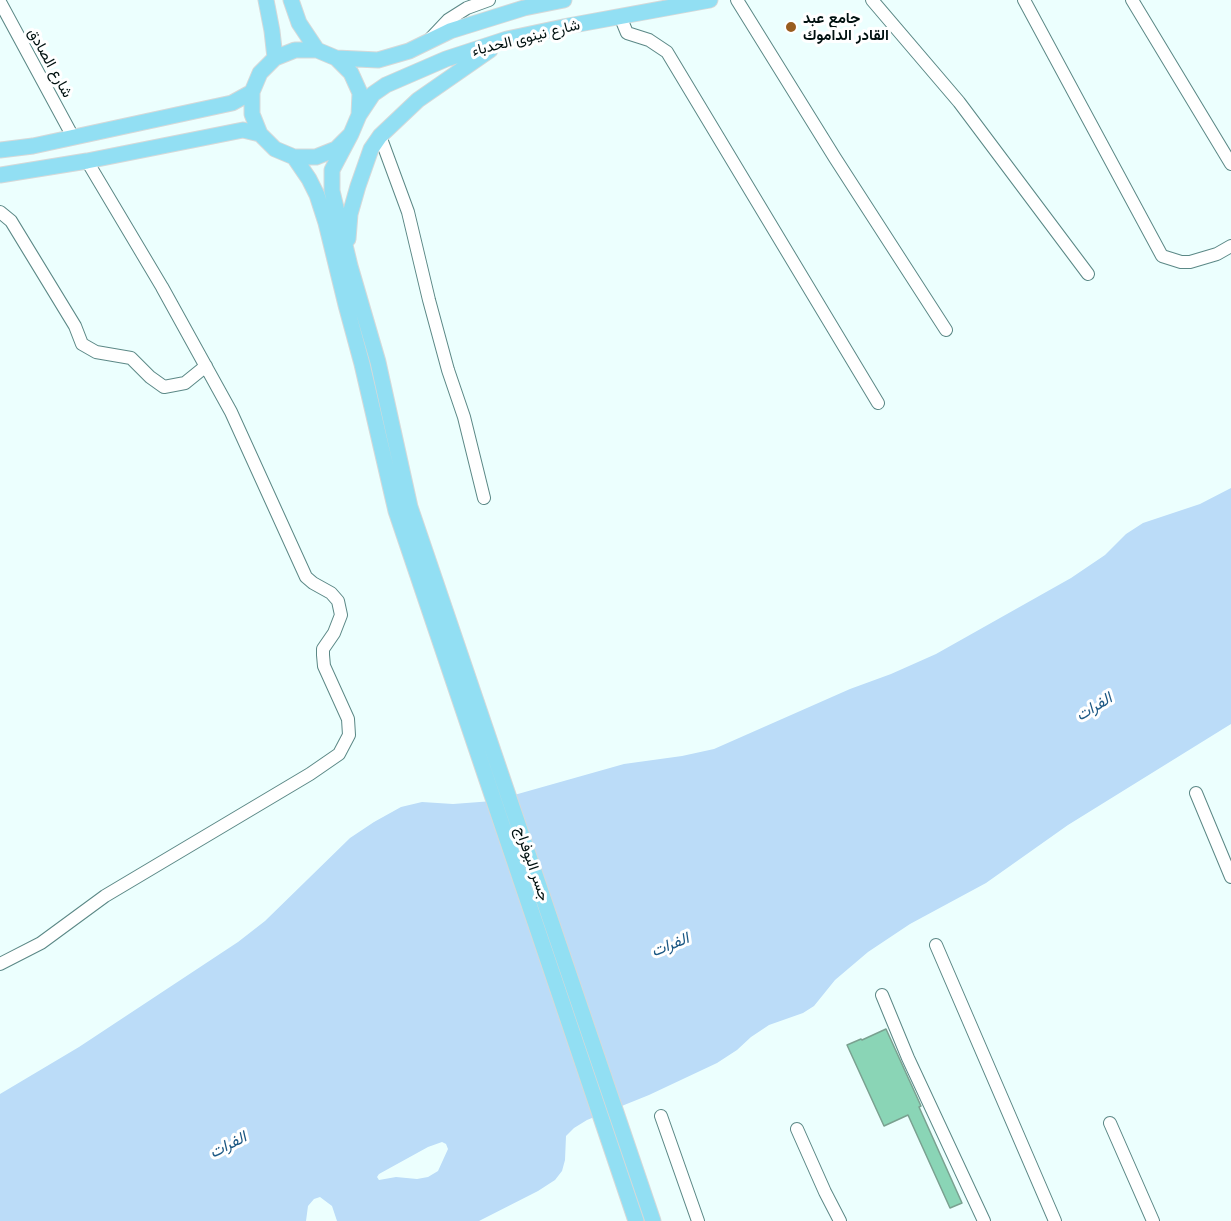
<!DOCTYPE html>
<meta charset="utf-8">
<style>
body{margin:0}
canvas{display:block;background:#ecfffe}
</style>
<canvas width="1231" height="1221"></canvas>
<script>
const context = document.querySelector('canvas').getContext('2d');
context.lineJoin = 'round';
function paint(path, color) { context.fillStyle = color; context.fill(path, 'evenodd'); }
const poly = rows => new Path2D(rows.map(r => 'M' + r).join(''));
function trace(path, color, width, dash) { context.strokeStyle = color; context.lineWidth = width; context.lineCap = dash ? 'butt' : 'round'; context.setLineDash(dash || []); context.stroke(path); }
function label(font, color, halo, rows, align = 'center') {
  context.font = font + ' Quicksand,Vazirmatn,sans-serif'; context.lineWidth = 6; context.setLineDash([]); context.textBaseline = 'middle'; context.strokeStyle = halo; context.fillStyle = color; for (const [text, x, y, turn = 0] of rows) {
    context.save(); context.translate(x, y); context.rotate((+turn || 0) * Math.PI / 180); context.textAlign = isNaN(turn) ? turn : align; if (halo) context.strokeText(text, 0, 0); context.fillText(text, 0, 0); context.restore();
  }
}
paint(poly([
 [1231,488,1231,724,1068,825,986,883,910,924,868,952,835,980,814,1006,803,1013,769,1025,751,1037,737,1050,717,1063,649,1095,587,1120,574,1128,566,1136,565,1160,562,1171,555,1180,538,1191,479,1221,337,1221,332,1206,320,1197,314,1199,308,1206,306,1221,0,1221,0,1094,79,1047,238,942,265,921,350,838,374,822,401,807,422,802,453,804,493,801,624,764,682,756,714,749,850,689,891,674,936,654,1071,578,1105,555,1126,534,1143,523,1200,504],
 [442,1142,446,1144,448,1149,438,1171,428,1177,417,1179,396,1177,379,1180,377,1177,379,1174,428,1147]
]), '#bbdcf8');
const building = poly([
 [886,1029,921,1106,919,1107,962,1203,950,1208,908,1115,884,1126,847,1045,861,1039,862,1040,886,1029]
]);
paint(building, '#8ad5b6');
trace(building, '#7aa190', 1.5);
const minor = poly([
 [737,0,835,158,946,330],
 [872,0,959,102,1088,274],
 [1024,0,1162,256,1181,262,1190,262,1217,254,1231,246],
 [1132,0,1231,164],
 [0,2,73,137],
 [620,16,627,33,649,40,667,52,878,403],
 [431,38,448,20,467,8,489,0],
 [380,136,408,212,429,300,448,370,464,417,484,498],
 [0,212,11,221,75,326,82,344,96,352,131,358,150,377,164,387,185,383,206,366],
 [1196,793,1231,877],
 [936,945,1055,1221],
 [0,964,41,943,105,896,310,774,339,754,349,735,348,719,324,666,323,655,323,649,334,633,341,615,338,601,331,593,313,583,306,577,231,412,162,287,87,161],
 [882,995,908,1058,984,1221],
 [661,1116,698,1221],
 [1110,1123,1153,1221],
 [797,1129,825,1192,840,1221]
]);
const major = poly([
 [266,0,272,31,275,58],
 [291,0,299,23,317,50],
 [336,58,351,73,360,93,359,115,351,134,336,149,316,157,294,157,275,149,260,134,252,114,252,92,260,73,275,58,295,50,317,50,336,58,378,60,409,51,450,31,524,8,564,0],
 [359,115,373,94,386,85,446,59,507,39,568,26,710,0],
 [351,134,332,170,332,191,350,266,378,362,410,507,653,1221],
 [0,150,33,146,232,103,252,92],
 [294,157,309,179,317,195,326,223,346,305,362,364,396,511,636,1221],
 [0,175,87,161,243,130,260,134],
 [348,239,350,214,358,186,371,149,380,136,418,100,490,50]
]);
trace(minor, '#5b8886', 14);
trace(major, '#d6d9d9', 17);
trace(minor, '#fff', 12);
trace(major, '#92dff3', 15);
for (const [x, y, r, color] of [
 [791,27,6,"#995d1f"]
]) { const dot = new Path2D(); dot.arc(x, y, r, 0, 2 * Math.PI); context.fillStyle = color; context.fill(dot); trace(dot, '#fff', 2); }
label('bold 15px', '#011110', '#fff', [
 ["جامع عبد",803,18],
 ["القادر الداموك",803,35]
], 'left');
label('15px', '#011110', '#fff', [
 ["شارع نينوى الحدباء",526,38,-14],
 ["شارع الصادق",50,63,61],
 ["جسر البوفراج",532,864,71]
]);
label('italic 16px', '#1c5884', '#fff', [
 ["الفرات",1094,707,-31],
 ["الفرات",670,945,-22],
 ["الفرات",228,1145,-27]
]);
</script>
